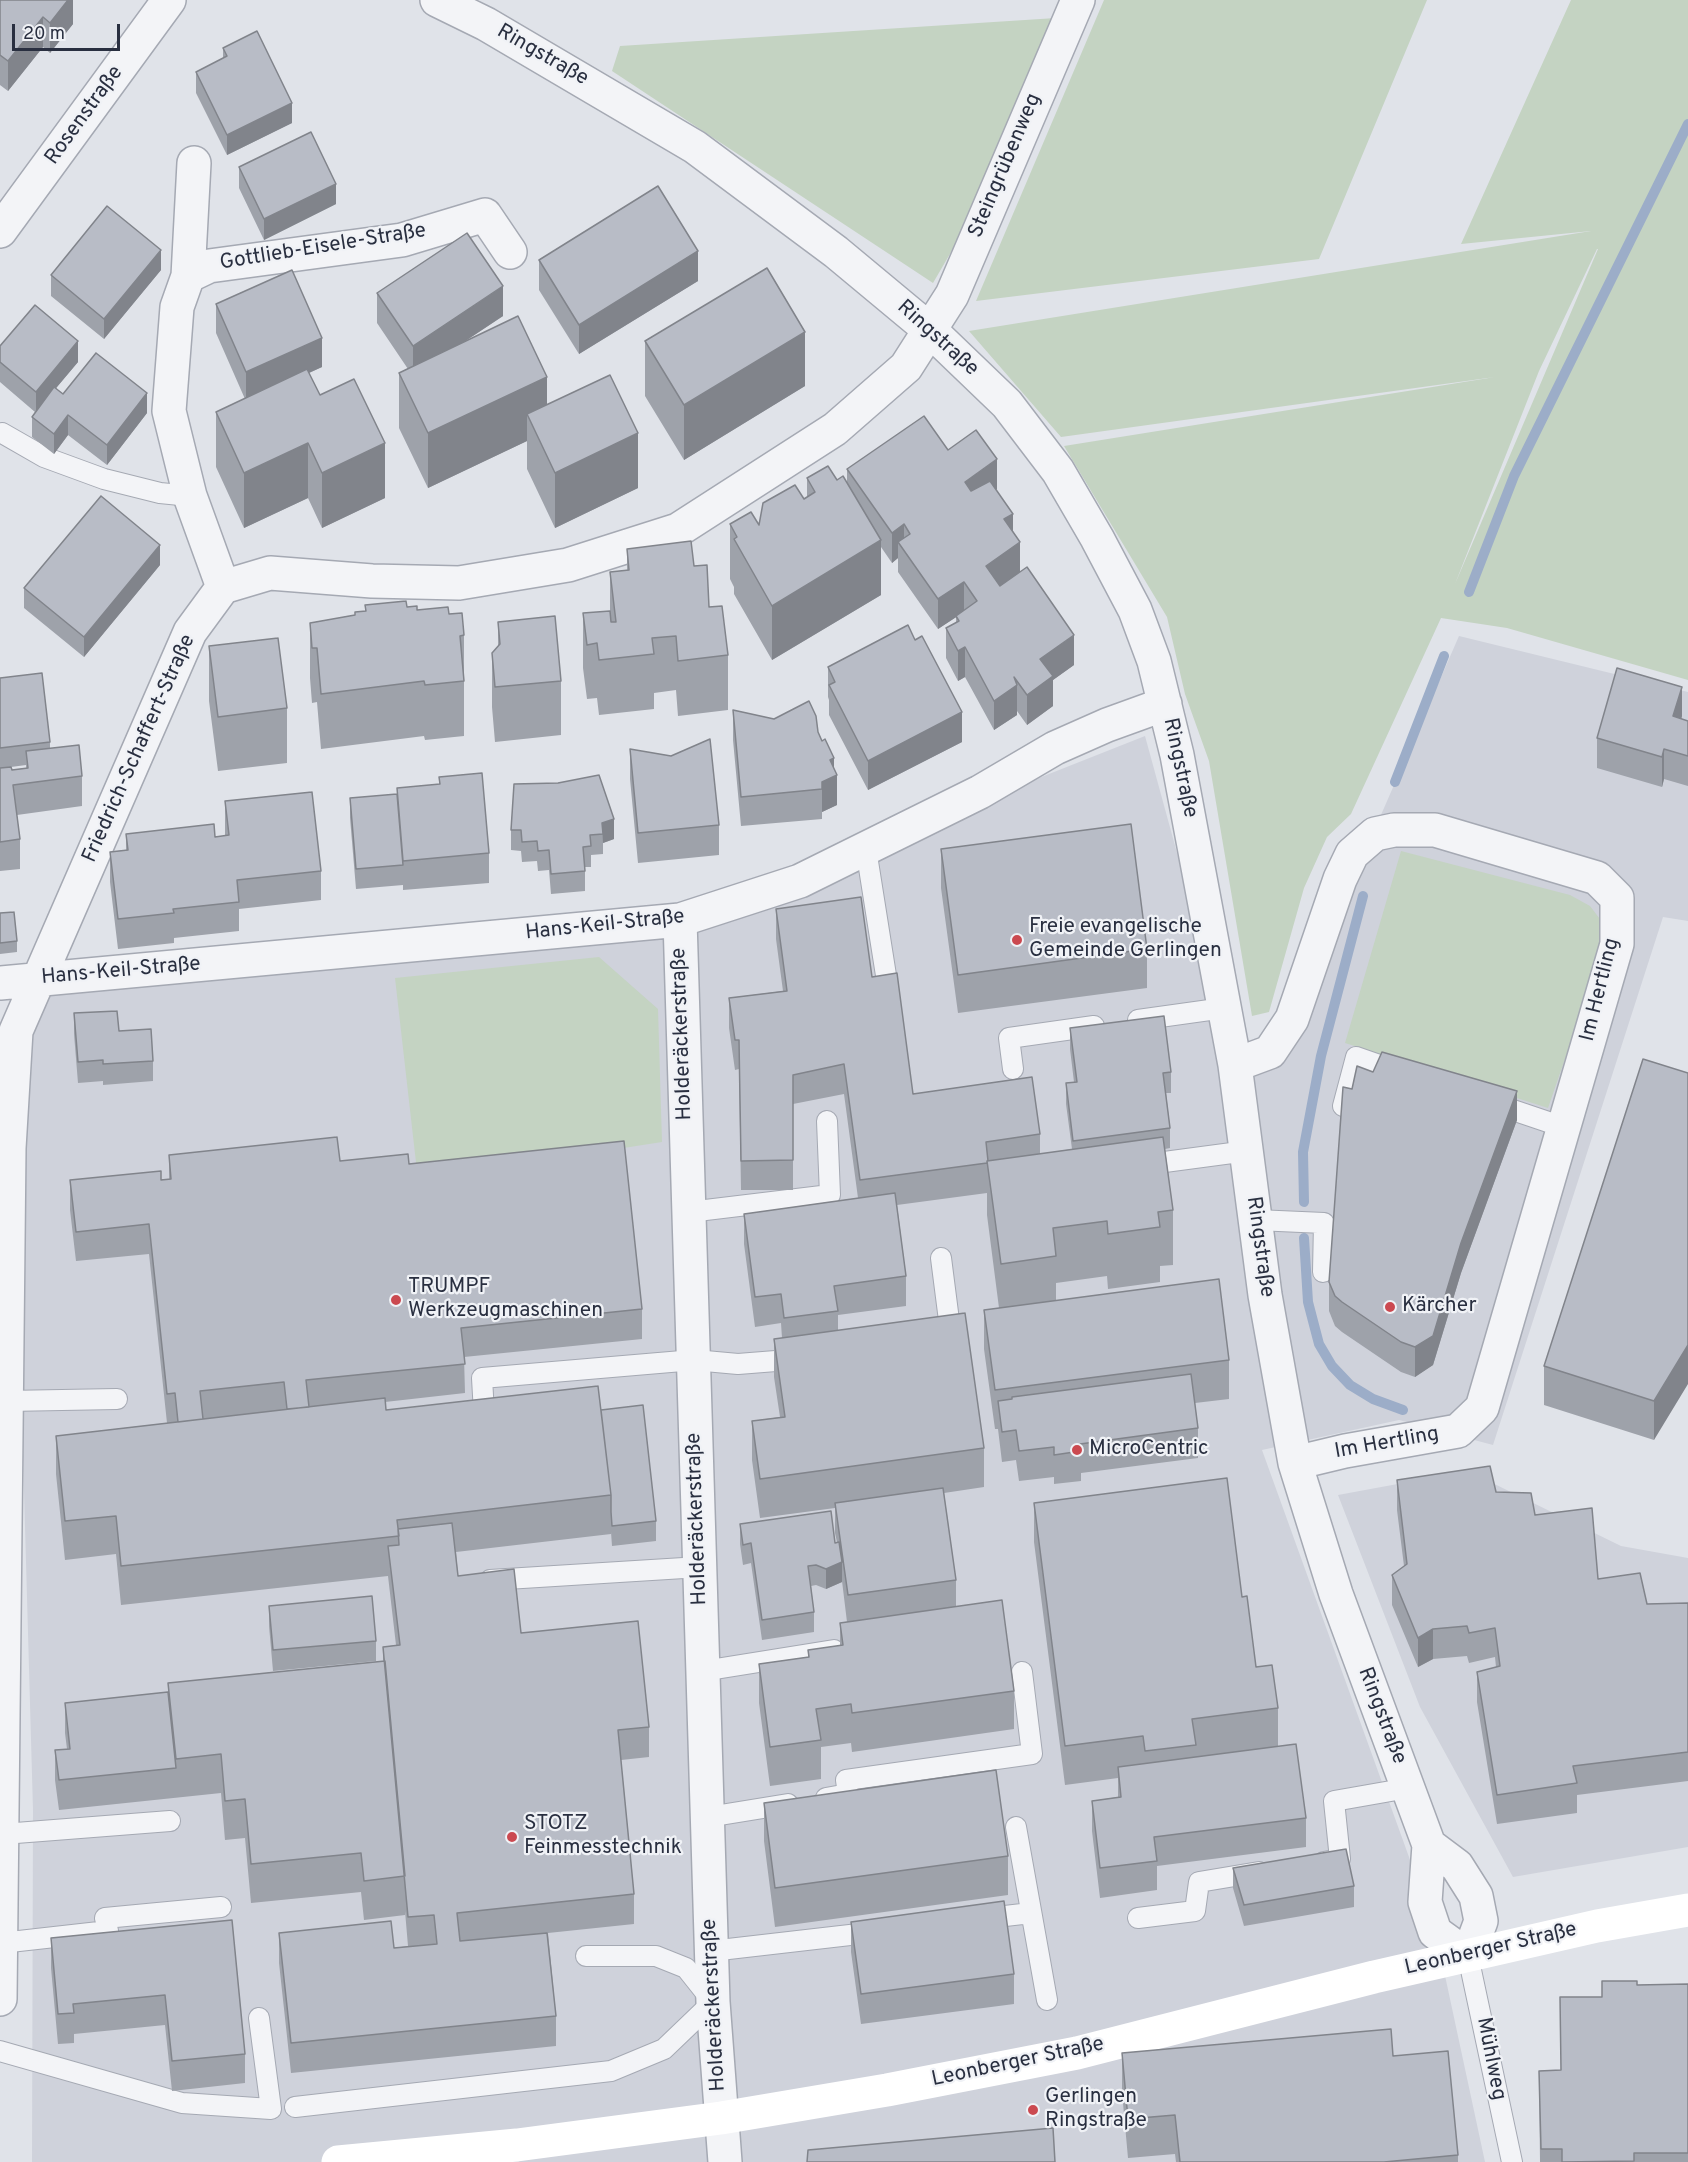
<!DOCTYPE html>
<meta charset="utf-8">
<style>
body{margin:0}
#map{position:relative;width:1688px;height:2162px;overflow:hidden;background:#e0e3e9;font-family:Overpass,sans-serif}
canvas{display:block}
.scale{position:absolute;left:12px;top:24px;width:108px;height:27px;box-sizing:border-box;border:3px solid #292f40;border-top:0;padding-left:8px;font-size:18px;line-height:21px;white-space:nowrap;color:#292f40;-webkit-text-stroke:4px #f0f2f6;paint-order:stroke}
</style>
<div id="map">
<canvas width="1688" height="2162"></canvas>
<div class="scale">20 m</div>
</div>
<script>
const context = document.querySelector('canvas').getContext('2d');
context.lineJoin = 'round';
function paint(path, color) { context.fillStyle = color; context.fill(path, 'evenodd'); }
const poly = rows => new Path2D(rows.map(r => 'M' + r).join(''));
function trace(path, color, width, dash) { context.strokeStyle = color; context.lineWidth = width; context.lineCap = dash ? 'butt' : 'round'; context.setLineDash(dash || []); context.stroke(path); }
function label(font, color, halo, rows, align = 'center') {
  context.font = font + ' Overpass,sans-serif'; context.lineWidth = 4.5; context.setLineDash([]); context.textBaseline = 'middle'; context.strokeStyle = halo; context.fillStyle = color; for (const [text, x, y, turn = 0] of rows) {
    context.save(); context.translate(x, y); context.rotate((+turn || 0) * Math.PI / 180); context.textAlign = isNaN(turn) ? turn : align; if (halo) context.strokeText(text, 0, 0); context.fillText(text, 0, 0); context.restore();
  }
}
paint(poly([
 [1459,636,1688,692,1688,921,1663,917,1493,1445,1399,1420,1262,1450,1435,1929,1485,2162,32,2162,33,1810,10,995,680,920,1145,736,1235,1065,1292,1019],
 [1468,1471,1621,1546,1688,1558,1688,1847,1513,1877,1420,1707,1338,1495]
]), '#cfd2db');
paint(poly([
 [1104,0,1427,0,1319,259,976,301],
 [1571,0,1688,0,1688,680,1507,628,1441,618,1351,814,1327,837,1304,888,1269,1012,1252,1016,1209,761,1185,694,1167,617,1064,446,1495,377,1061,437,969,331,1591,231,1461,244],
 [1597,249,1598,249,1455,584,1539,371],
 [1056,18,954,247,933,283,612,71,620,46],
 [1401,851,1570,895,1590,906,1606,927,1605,943,1548,1108,1345,1043],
 [599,957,658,1009,662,1142,418,1180,395,978]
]), '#c4d3c2');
trace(poly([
 [1469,592,1514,476,1688,124],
 [1395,782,1444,656],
 [1304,1202,1303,1152,1321,1056,1363,896],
 [1304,1238,1308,1302,1319,1344,1332,1366,1350,1385,1373,1399,1403,1410]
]), '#9cadc8', 10);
const lane = poly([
 [2,433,44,457,104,479,160,493,190,496],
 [866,849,888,988],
 [1138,1020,1224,1008],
 [1013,1069,1009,1038,1094,1026],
 [1492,1103,1563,1127],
 [1343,1106,1356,1057,1402,1073],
 [1142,1165,1247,1151],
 [689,1212,830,1195,827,1121],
 [1256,1220,1324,1223,1323,1272],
 [941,1258,951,1336,946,1337],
 [7,1401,117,1399],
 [473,1414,484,1413,482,1378,694,1360,738,1364,801,1359],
 [490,1580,700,1567],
 [703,1671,834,1650],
 [826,1798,848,1794,846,1780,1032,1754,1022,1672],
 [708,1817,788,1804],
 [1016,1827,1047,2000],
 [3,1834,170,1821],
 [1324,1862,1340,1859,1334,1801,1408,1788],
 [1138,1918,1195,1911,1199,1882,1259,1872],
 [979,1919,1031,1913],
 [1,1943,108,1931,105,1918,221,1907],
 [711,1951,876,1932],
 [1468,1956,1512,2162],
 [0,2051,182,2103,271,2109,259,2018],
 [295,2107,611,2071,664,2049,713,2002,686,1968,656,1956,586,1956]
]);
const street = poly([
 [437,0,486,24,695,147,836,252,931,331,1007,404,1058,471,1097,538,1135,610,1154,661,1177,755,1235,1065,1265,1295,1295,1463,1336,1594,1429,1845,1425,1902,1435,1932,1468,1956,1481,1921,1476,1896,1457,1866,1429,1845],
 [0,231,169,0],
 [188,276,194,163],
 [223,587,190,496,169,411,177,307,188,276,209,266,402,240,485,215,510,252],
 [680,920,713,2002,725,2162],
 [0,983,680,920,800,881,980,792,1055,748,1107,725,1165,704],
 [1235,1065,1270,1052,1292,1019,1340,879,1352,854,1375,834,1394,830,1435,830,1597,878,1617,898,1617,944,1482,1408,1458,1431,1345,1451,1295,1463],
 [0,1999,9,1148,16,1031,190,632,223,587,270,573,372,581,459,583,568,565,678,530,835,429,906,367,952,295,1078,0]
]);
trace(lane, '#a5a9b3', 22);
trace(street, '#a5a9b3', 36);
trace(lane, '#f3f4f7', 20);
trace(street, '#f3f4f7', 33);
trace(poly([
 [338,2162,517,2145,721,2118,887,2090,1077,2053,1374,1977,1597,1926,1688,1910]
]), '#fff', 33);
paint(poly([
 [0,0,73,0,73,24,50,53,43,47,8,91,0,85],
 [223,48,292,123,227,155,196,93,196,72,223,59],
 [239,167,336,204,264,240,239,188],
 [539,260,698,281,579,354,539,290],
 [161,270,104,339,51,296,51,275],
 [377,293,503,316,462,343,547,405,638,488,555,528,527,469,527,441,428,488,399,428,399,373,408,369,377,323],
 [216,304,322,367,309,373,320,395,385,498,322,528,308,498,244,528,216,467,216,412,245,399,216,333],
 [645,341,805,386,684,460,645,396],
 [0,346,78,362,56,388,63,394,147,413,107,465,68,435,54,454,32,437,32,417,35,412,0,382],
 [948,450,997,489,996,490,1013,531,1020,572,1074,665,1053,680,1053,706,1027,725,1017,711,1017,715,994,730,965,677,958,681,946,658,946,628,956,623,956,617,938,629,898,572,898,558,892,563,881,547,881,595,772,660,734,594,734,587,730,579,730,524,759,525,807,497,807,478,837,480,847,483,847,469],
 [627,549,694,566,728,655,728,710,678,716,676,690,654,693,654,709,599,715,597,698,587,699,583,668,583,613,610,618,610,572,627,570],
 [160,565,84,657,24,608,24,588],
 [365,605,407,607,417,610,449,614,464,635,464,736,425,740,424,736,321,749,317,702,312,703,310,678,310,623,355,615,365,611],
 [498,622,561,681,561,735,495,742,492,707,492,653,498,646],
 [209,646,287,708,287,763,218,771,209,701],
 [828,667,962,742,868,790,829,715,829,700,828,697],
 [0,678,50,742,50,748,82,776,82,806,17,815,20,839,20,869,0,871],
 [26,765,26,768,12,770,11,767],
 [733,710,774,719,818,732,834,769,837,805,822,812,822,819,741,826,733,740],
 [1682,716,1681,719,1688,721,1688,786,1664,779,1662,787,1597,768,1597,738],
 [630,749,719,825,719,855,638,863,630,779],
 [439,777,489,853,489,883,403,890,403,885,356,889,350,818,350,798,397,798,397,788,439,785],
 [514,784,614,839,603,843,603,854,591,855,591,867,585,867,585,891,551,894,549,870,538,871,537,861,522,862,521,851,511,850,511,830],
 [225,801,321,871,321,900,239,909,239,931,174,938,174,943,118,949,110,882,110,852,126,850,126,834,215,837,225,836],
 [941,849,1147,949,1147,988,958,1013,941,888],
 [776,909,872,977,913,1094,1040,1134,1040,1154,1072,1149,1066,1104,1066,1083,1074,1082,1070,1049,1070,1028,1171,1072,1171,1093,1166,1093,1170,1128,1170,1148,1165,1149,1173,1210,1173,1265,1160,1266,1160,1282,1108,1289,1107,1276,1056,1283,1056,1301,1229,1360,1229,1399,1195,1403,1198,1428,1198,1458,1081,1473,1081,1481,1054,1484,1054,1477,1019,1481,1016,1460,1002,1462,998,1429,995,1429,984,1349,984,1310,999,1308,987,1215,987,1193,897,1205,906,1276,906,1306,838,1315,838,1330,984,1448,984,1487,944,1493,956,1580,956,1606,1014,1691,1014,1729,852,1752,851,1743,821,1747,821,1779,770,1786,759,1703,759,1664,808,1657,808,1650,840,1646,840,1623,847,1622,842,1581,842,1582,826,1589,816,1585,811,1586,814,1612,814,1632,762,1640,751,1563,743,1565,740,1544,740,1524,835,1543,837,1542,835,1533,835,1508,760,1518,752,1460,752,1421,780,1417,774,1377,774,1339,782,1338,781,1323,755,1327,744,1244,744,1214,858,1198,844,1094,793,1104,793,1190,741,1190,739,1069,735,1070,729,1028,729,998,783,991,776,939],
 [0,913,17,941,17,952,0,954],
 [74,1013,119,1031,153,1061,153,1081,103,1085,103,1081,78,1083,74,1034],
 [1373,1072,1517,1120,1461,1273,1433,1365,1415,1377,1401,1372,1342,1332,1335,1326,1329,1311,1329,1282,1352,1089],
 [1688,1073,1654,1440,1544,1405,1544,1366],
 [169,1155,409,1164,642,1309,642,1339,464,1357,465,1393,385,1402,386,1410,601,1410,656,1521,656,1541,612,1546,611,1532,611,1534,456,1552,458,1576,521,1633,649,1727,649,1757,621,1760,634,1894,634,1924,548,1933,556,2016,556,2046,291,2073,279,1963,279,1933,394,1948,408,1946,405,1911,405,1915,364,1920,361,1892,251,1903,245,1838,225,1840,221,1793,59,1810,55,1780,55,1750,67,1749,65,1733,65,1703,168,1692,168,1683,383,1661,383,1647,396,1645,388,1576,121,1605,116,1554,65,1560,56,1474,56,1436,167,1423,149,1254,76,1261,70,1210,70,1180,169,1179],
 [1397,1480,1496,1492,1535,1515,1598,1579,1647,1604,1688,1603,1688,1781,1577,1795,1577,1813,1497,1824,1477,1702,1477,1672,1496,1667,1495,1657,1469,1663,1467,1656,1433,1659,1418,1667,1392,1605,1392,1575,1404,1566,1397,1510],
 [1034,1503,1242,1597,1256,1667,1278,1708,1278,1746,1306,1818,1306,1847,1157,1866,1157,1890,1100,1898,1092,1831,1092,1801,1118,1797,1118,1778,1065,1785,1034,1542],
 [269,1606,376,1641,376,1661,273,1671,269,1626],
 [764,1803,1008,1856,1008,1895,775,1927,764,1841],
 [1233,1868,1354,1886,1354,1907,1244,1926,1233,1888],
 [232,1920,245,2054,245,2083,172,2091,165,2025,74,2034,74,2043,58,2044,51,1968,51,1938],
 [851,1922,1014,1974,1014,2004,861,2024,851,1952],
 [1602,1981,1637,1985,1688,1984,1688,2162,1540,2162,1539,2071,1561,2070,1602,1997],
 [1122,2053,1393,2056,1458,2155,1458,2162,1176,2162,1175,2154,1128,2158,1122,2092]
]), '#9ea2aa');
paint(poly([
 [68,0,73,0,73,24,50,53,50,23],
 [43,17,43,47,8,91,8,61],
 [292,103,292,123,227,155,227,135],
 [336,184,336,204,264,240,264,219],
 [161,250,161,270,104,339,104,319],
 [698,251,698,281,579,354,579,325],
 [503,286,503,316,413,376,413,346],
 [805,332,805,386,684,460,684,405],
 [322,338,322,367,246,401,246,372],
 [78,341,78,362,36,412,36,392],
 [547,377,547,431,527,414,527,441,428,488,428,433],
 [147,393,147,413,107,465,107,445],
 [68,415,68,435,54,454,54,434],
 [638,433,638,488,555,528,555,473],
 [308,443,308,498,244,528,244,473],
 [385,443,385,498,322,528,322,473],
 [997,459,997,489,965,511,965,482],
 [1013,514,1013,543,1004,519],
 [904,524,904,549,898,542,898,558,892,563,892,533],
 [881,540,881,595,772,660,772,606],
 [1020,542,1020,572,986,596,986,566],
 [160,545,160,565,84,657,84,637],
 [964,582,964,612,938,629,938,599],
 [1074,635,1074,665,1053,680,1053,706,1027,725,1027,695,1040,659],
 [965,647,965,677,958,681,958,651],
 [1017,685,1017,715,994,730,994,701],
 [1682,687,1682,716,1673,746,1673,716],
 [962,712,962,742,868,790,868,761],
 [1664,749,1664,779,1662,787,1662,757],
 [834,758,834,776,837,775,837,805,822,812,822,782,830,760],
 [614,819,614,839,603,843,602,823],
 [1517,1091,1517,1120,1461,1273,1433,1365,1415,1377,1415,1347],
 [1688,1345,1688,1384,1654,1440,1654,1401],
 [842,1562,842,1582,826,1589,826,1569],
 [1433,1629,1433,1659,1418,1667,1418,1638]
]), '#81848b');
const building = poly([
 [0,0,68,0,50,23,43,17,8,61,0,55,0,0],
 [257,31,292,103,227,135,196,72,227,56,223,48,257,31],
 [311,132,336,184,264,219,239,167,311,132],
 [658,186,698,251,579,325,539,260,658,186],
 [107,206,161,250,104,319,51,275,107,206],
 [467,233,503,286,413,346,377,293,467,233],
 [767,268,805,332,684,405,645,341,767,268],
 [292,270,322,338,246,372,216,304,292,270],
 [35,305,78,341,36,392,0,362,0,346,35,305],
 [518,316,547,377,428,433,399,373,518,316],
 [96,353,147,393,107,445,68,415,54,434,32,417,54,387,63,394,96,353],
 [307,369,320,395,354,379,385,443,322,473,308,443,244,473,216,412,307,369],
 [610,375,638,433,555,473,527,414,610,375],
 [924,416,948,450,976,430,997,459,965,482,971,491,990,481,1013,514,1004,519,1020,542,986,566,1000,586,1027,567,1074,635,1040,659,1053,676,1027,695,1014,677,1017,685,994,701,965,647,958,651,946,628,959,621,956,616,977,601,964,582,938,599,898,542,910,534,904,524,892,533,847,469,924,416],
 [828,466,837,480,843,476,881,540,772,606,734,539,737,537,730,524,751,512,759,525,763,503,795,485,804,499,815,492,807,478,828,466],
 [101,496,160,545,84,637,24,588,101,496],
 [691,541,694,566,707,565,709,607,722,606,728,655,678,661,676,636,652,638,654,654,599,660,597,643,587,645,583,613,610,611,611,622,616,622,610,572,629,570,627,549,691,541],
 [406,601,407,607,417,606,417,610,448,607,449,614,462,613,464,635,460,636,464,681,425,685,424,681,321,694,317,648,312,648,310,623,355,615,355,612,366,611,365,605,406,601],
 [555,616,561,681,495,687,492,653,500,644,498,622,555,616],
 [908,625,915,640,922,636,962,712,868,761,829,685,835,682,828,667,908,625],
 [278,638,287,708,218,717,209,646,278,638],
 [1617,668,1682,687,1673,716,1688,721,1688,756,1664,749,1662,757,1597,738,1617,668],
 [42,673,50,742,0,748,0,678,42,673],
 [809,701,816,716,818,732,822,741,825,739,834,758,830,760,837,775,822,782,822,789,741,797,733,710,774,719,809,701],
 [710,739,719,825,638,833,630,749,671,756,710,739],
 [79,745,82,776,13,785,20,839,0,842,0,768,11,767,12,770,28,768,26,751,79,745],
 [482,773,489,853,403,861,397,788,440,784,439,777,482,773],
 [599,775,614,819,602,823,603,834,590,835,591,846,583,847,585,871,551,874,549,850,538,851,537,841,522,842,521,830,511,830,514,784,558,783,599,775],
 [312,792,321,871,237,880,239,902,173,909,174,913,118,919,110,852,128,850,126,834,214,824,215,837,229,835,225,801,312,792],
 [397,794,403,865,356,869,350,798,397,794],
 [1131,824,1147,949,958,975,941,849,1131,824],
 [861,897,872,977,897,973,913,1094,1032,1077,1040,1134,986,1142,988,1161,987,1161,987,1163,860,1180,844,1064,793,1075,793,1160,741,1161,739,1040,735,1040,729,998,787,991,776,909,861,897],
 [14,912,17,941,0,943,0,913,14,912],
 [117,1011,119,1031,151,1029,153,1061,103,1064,103,1060,78,1062,74,1013,117,1011],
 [1164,1016,1171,1072,1163,1073,1170,1128,1073,1141,1066,1083,1077,1082,1070,1028,1164,1016],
 [1382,1052,1517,1091,1461,1243,1433,1336,1415,1347,1401,1342,1342,1302,1335,1296,1329,1282,1343,1087,1352,1089,1357,1066,1373,1072,1382,1052],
 [1643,1059,1688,1073,1688,1345,1654,1401,1544,1366,1643,1059],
 [337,1137,340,1161,408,1154,409,1164,624,1141,642,1309,461,1328,465,1364,306,1380,309,1407,287,1409,284,1382,200,1391,203,1419,178,1422,175,1393,167,1394,149,1224,76,1232,70,1180,161,1171,161,1180,171,1179,169,1155,337,1137],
 [1163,1137,1173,1210,1158,1212,1160,1227,1108,1234,1107,1221,1053,1228,1056,1256,1001,1264,987,1161,1163,1137],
 [895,1193,906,1276,834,1286,838,1311,784,1318,781,1294,755,1297,744,1214,895,1193],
 [1219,1279,1229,1360,995,1390,984,1310,1219,1279],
 [965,1313,984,1448,760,1479,752,1421,785,1417,774,1339,965,1313],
 [1191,1374,1198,1428,1080,1444,1081,1451,1054,1455,1054,1447,1019,1451,1016,1430,1002,1432,998,1401,1012,1399,1012,1397,1191,1374],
 [598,1386,611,1495,397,1520,399,1536,121,1566,116,1516,65,1521,56,1436,385,1398,386,1410,598,1386],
 [643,1405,656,1521,612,1526,611,1512,611,1495,601,1410,643,1405],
 [1490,1466,1496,1492,1531,1493,1535,1515,1592,1508,1598,1579,1640,1573,1647,1604,1688,1603,1688,1752,1573,1766,1577,1783,1497,1795,1477,1672,1500,1666,1495,1628,1469,1633,1467,1626,1433,1629,1418,1638,1392,1575,1407,1564,1397,1480,1490,1466],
 [1227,1478,1242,1597,1247,1596,1256,1667,1272,1665,1278,1708,1192,1719,1196,1745,1145,1751,1143,1736,1065,1746,1034,1503,1227,1478],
 [943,1488,956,1580,848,1595,835,1503,943,1488],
 [831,1511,835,1543,839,1542,842,1562,826,1569,816,1565,808,1566,814,1612,762,1620,751,1543,743,1545,740,1524,831,1511],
 [452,1523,458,1576,514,1569,521,1633,638,1621,649,1727,618,1730,634,1894,457,1913,460,1941,547,1933,556,2016,291,2043,279,1933,391,1921,394,1948,437,1944,434,1915,408,1917,383,1647,400,1645,388,1546,399,1545,398,1529,452,1523],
 [372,1596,376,1641,273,1650,269,1606,372,1596],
 [1002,1600,1014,1691,852,1713,851,1704,816,1709,821,1740,770,1747,759,1664,809,1657,808,1650,843,1645,840,1623,1002,1600],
 [385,1661,405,1876,364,1881,361,1853,251,1864,245,1799,225,1801,221,1754,176,1759,168,1683,385,1661],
 [168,1692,176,1768,59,1780,55,1750,70,1749,65,1703,168,1692],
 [1296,1744,1306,1818,1154,1837,1157,1861,1100,1868,1092,1801,1121,1797,1118,1767,1296,1744],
 [996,1770,1008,1856,775,1888,764,1803,996,1770],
 [1346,1849,1354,1886,1244,1905,1233,1868,1346,1849],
 [1004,1901,1014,1974,861,1994,851,1922,1004,1901],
 [232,1920,245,2054,172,2061,165,1995,73,2004,74,2013,58,2014,51,1938,232,1920],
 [1602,1981,1637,1981,1637,1985,1688,1984,1688,2153,1634,2153,1634,2161,1562,2162,1562,2149,1541,2149,1539,2071,1561,2070,1560,1997,1602,1997,1602,1981],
 [1391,2029,1393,2056,1448,2051,1458,2155,1384,2162,1180,2162,1175,2115,1128,2119,1122,2053,1391,2029],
 [1053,2128,1055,2162,807,2162,808,2150,1053,2128]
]);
paint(building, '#b8bcc6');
trace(building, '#81848b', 1.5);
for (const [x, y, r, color] of [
 [1017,940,6,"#cb4950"],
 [396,1300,6,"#cb4950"],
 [1390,1307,6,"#cb4950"],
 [1077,1450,6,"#cb4950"],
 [512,1837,6,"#cb4950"],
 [1033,2110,6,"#cb4950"]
]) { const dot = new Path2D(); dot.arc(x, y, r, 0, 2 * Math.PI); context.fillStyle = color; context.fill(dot); trace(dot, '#f0f2f6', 2); }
label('21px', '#292f40', '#f0f2f6', [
 ["Ringstraße",542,56,30],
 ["Rosenstraße",85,116,-54],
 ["Steingrübenweg",1006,166,-67],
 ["Gottlieb-Eisele-Straße",323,248,-9],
 ["Ringstraße",937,339,42],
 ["Friedrich-Schaffert-Straße",140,749,-66],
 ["Ringstraße",1179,768,78],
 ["Hans-Keil-Straße",605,926,-6],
 ["Hans-Keil-Straße",121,972,-5],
 ["Im Hertling",1601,990,-76],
 ["Holderäckerstraße",683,1034,-92],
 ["Ringstraße",1259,1247,82],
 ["Im Hertling",1387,1444,-10],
 ["Holderäckerstraße",698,1519,-92],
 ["Ringstraße",1381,1716,69],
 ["Leonberger Straße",1491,1950,-13],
 ["Holderäckerstraße",715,2005,-93],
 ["Mühlweg",1490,2059,79],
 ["Leonberger Straße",1018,2063,-12]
]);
label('21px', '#292f40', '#f0f2f6', [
 ["Freie evangelische",1029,928],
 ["Gemeinde Gerlingen",1029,952],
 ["TRUMPF",408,1288],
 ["Werkzeugmaschinen",408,1312],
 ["Kärcher",1402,1307],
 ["MicroCentric",1089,1450],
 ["STOTZ",524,1825],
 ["Feinmesstechnik",524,1849],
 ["Gerlingen",1045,2098],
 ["Ringstraße",1045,2122]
], 'left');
</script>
